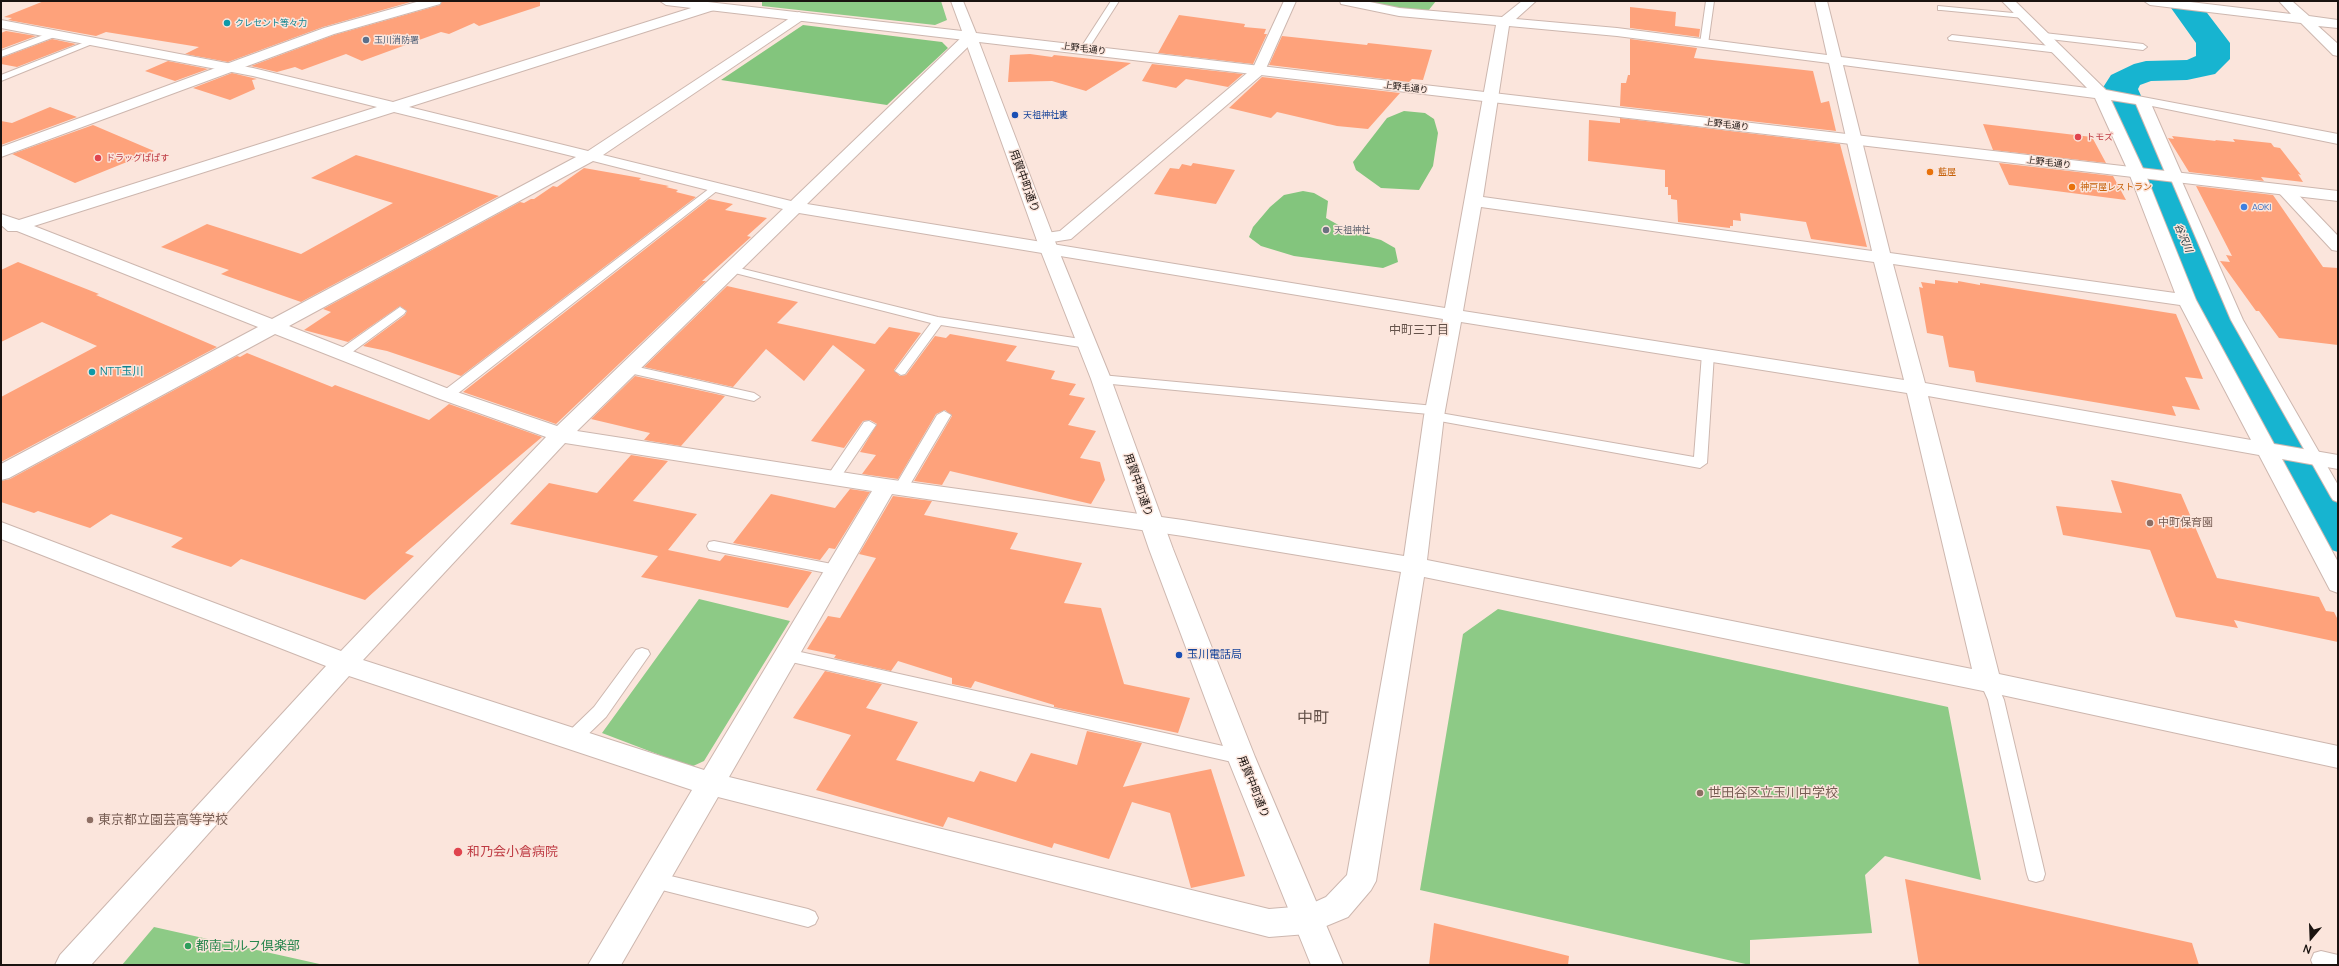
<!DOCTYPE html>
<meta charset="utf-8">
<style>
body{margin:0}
#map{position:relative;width:2339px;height:966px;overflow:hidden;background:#fbe5dc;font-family:Manrope,sans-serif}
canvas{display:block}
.frame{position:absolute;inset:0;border:2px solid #1a1310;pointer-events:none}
.north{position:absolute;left:2291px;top:918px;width:40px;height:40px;-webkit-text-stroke:3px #fbe5dc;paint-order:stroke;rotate:199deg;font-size:11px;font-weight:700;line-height:16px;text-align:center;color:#1a1310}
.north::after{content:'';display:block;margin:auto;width:14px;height:18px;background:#1a1310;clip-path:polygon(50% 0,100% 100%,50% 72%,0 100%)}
</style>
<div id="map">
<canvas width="2339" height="966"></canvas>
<div class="frame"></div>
<div class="north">N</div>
</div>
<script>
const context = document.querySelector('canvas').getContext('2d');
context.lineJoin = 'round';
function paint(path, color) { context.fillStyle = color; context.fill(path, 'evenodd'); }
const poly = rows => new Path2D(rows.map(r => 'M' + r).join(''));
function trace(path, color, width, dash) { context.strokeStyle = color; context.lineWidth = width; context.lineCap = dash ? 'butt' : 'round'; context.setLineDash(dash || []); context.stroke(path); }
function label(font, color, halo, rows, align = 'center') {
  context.font = font + ' Manrope,"Noto Sans JP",sans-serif'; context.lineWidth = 3; context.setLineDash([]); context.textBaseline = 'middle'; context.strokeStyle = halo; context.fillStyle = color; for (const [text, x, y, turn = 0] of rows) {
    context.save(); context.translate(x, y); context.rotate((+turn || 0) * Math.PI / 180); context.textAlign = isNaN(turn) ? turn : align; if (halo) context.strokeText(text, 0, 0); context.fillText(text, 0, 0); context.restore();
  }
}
paint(poly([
 [762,1,941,1,947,20,935,25,762,6],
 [1361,1,1436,1,1428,11,1403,9],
 [699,599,790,621,704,761,691,767,602,733],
 [1498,609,1948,707,1981,880,1885,856,1865,875,1872,933,1750,940,1750,965,1420,890,1463,634],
 [154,927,324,965,122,965]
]), '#8dca86');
paint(poly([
 [803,25,942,42,948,48,887,105,721,80],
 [1404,111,1425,113,1434,119,1438,133,1433,166,1419,190,1381,188,1356,170,1353,162,1387,118],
 [1303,191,1314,193,1328,201,1326,218,1351,232,1381,240,1395,248,1398,262,1383,268,1294,256,1261,246,1249,237,1253,227,1270,207,1284,195]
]), '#83c57d');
paint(poly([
 [2166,1,2198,1,2230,43,2230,59,2215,74,2187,80,2151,81,2140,85,2138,89,2239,315,2338,484,2338,552,2318,546,2193,315,2102,89,2111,75,2134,64,2146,61,2187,60,2196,56,2196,43,2166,1]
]), '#17b4d0');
paint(poly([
 [44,1,414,1,323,27,228,62,185,54,199,47,106,32,96,36,8,20,12,18,4,17],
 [442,1,540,1,540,6,479,26,474,23,449,34,441,32,362,61,346,54,302,70,295,67,277,72,251,66,334,35,440,5],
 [1630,7,1676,12,1675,26,1700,29,1699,37,1630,28],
 [1179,15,1245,24,1244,27,1266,29,1264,34,1267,34,1253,64,1158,53],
 [6,31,36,36,1,49,1,33],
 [1282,36,1367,45,1368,43,1432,50,1423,80,1412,79,1409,82,1269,65],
 [52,39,76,44,17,67,1,64,1,58],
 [1630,39,1697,48,1694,58,1813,71,1821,103,1829,101,1836,131,1620,106,1621,83,1626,83,1628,75,1630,75],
 [1030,54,1052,57,1054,55,1131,63,1086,91,1052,81,1008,82,1010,55],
 [168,61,208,69,175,81,145,71],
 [1152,64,1243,74,1228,87,1186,79,1176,88,1142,81],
 [232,73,257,79,252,80,255,89,230,100,193,88],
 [1262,77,1400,93,1368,129,1337,126,1277,112,1271,118,1229,108],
 [50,107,77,117,1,145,1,121,12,123],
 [1620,118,1840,144,1867,247,1811,239,1806,222,1740,213,1741,221,1733,220,1733,226,1730,226,1730,228,1678,222,1677,200,1671,199,1671,195,1668,195,1668,187,1665,187,1665,170,1588,161,1589,120,1620,123],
 [1983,124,2092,137,2106,163,1993,150],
 [93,125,154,151,75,183,12,154],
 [2172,136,2216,141,2215,140,2235,142,2233,139,2271,143,2274,147,2280,148,2301,175,2298,174,2303,182,2261,177,2264,181,2189,172,2168,138,2174,139],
 [356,155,499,196,301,302,221,274,229,270,161,247,207,224,301,254,393,203,311,178],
 [1193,163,1235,170,1216,204,1154,194,1170,168,1179,169,1182,164,1191,166],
 [1999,163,2113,176,2126,200,2009,185],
 [584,168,641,178,639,180,669,186,666,187,678,190,676,192,696,197,461,376,387,351,363,346,405,315,407,311,400,306,348,342,304,330,331,312,323,309,520,202,524,203,531,199,534,199,553,186,557,187],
 [2196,186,2273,195,2323,267,2338,268,2338,345,2279,338,2259,311,2256,311,2220,261,2230,262,2226,255,2232,256],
 [709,199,733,204,725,210,767,218,747,236,751,237,702,281,706,281,556,424,463,392],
 [18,262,99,294,96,295,217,347,1,462,1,397,97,346,42,322,1,342,1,270],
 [1935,280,1958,283,1958,281,1980,285,1980,283,2176,314,2203,379,2185,377,2200,410,2172,406,2176,416,1976,382,1974,371,1949,367,1943,336,1927,333,1919,287,1923,288,1921,282,1935,284],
 [727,286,798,302,777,323,875,344,889,327,921,333,894,370,900,376,906,375,935,336,946,338,950,334,1017,346,1006,361,1055,371,1051,379,1076,384,1069,395,1085,398,1068,425,1096,431,1080,458,1100,462,1105,480,1091,504,950,471,942,485,914,481,952,416,945,410,936,414,898,479,862,474,876,455,860,452,877,424,870,420,863,421,844,448,811,441,865,370,833,345,804,381,766,349,733,387,644,367],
 [247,353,332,387,335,385,429,420,449,404,542,437,405,553,414,556,365,600,241,559,231,567,171,547,183,538,111,514,90,528,38,511,34,513,1,502,1,481,10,479,237,356,240,357],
 [635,376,725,396,681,446,644,440,650,433,591,419],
 [631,455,668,461,633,501,697,514,668,550,720,561,725,555,812,572,788,608,641,577,658,556,510,524,549,483,597,493],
 [2111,480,2181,494,2217,578,2319,597,2326,611,2334,612,2338,620,2338,642,2234,620,2238,628,2176,617,2150,550,2063,535,2056,506,2122,513],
 [850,489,870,492,835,549,829,548,820,560,733,543,771,494,835,508],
 [893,496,932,501,924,515,1018,533,1010,549,1082,563,1064,603,1101,608,1124,684,1190,698,1178,733,1054,707,1054,705,975,681,971,688,952,684,952,678,898,661,891,671,834,658,836,655,807,649,828,616,840,618,876,558,859,554],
 [825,671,882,684,866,708,918,722,896,760,974,782,980,771,1016,782,1031,753,1077,765,1087,731,1142,743,1123,787,1211,769,1245,876,1191,888,1170,813,1132,802,1109,859,1054,843,1052,848,948,817,943,827,816,790,851,735,793,718],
 [1905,879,2192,943,2199,965,1919,965],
 [1434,923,1569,956,1568,965,1429,965]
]), '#fea27b');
const service = poly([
 [1111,1,1119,1,1087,51,1081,51,1080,49,1111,1],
 [1706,1,1714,1,1708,44,1704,47,1700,44,1706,1],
 [1938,6,2024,14,2028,16,2024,18,1941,10,1938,10,1938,6],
 [54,31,57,32,57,36,1,57,1,51,54,31],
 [2044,33,2143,44,2147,47,2143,50,2041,38,2040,36,2044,33],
 [1952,35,2059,47,2063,50,2059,53,1949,40,1948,38,1952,35],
 [90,40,97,42,1,81,1,75,90,40],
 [2175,174,2180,177,2243,320,2338,485,2338,502,2333,500,2331,497,2231,320,2170,177,2175,174],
 [714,185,719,188,718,190,452,398,442,398,441,395,442,392,714,185],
 [731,266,938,317,1087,340,1093,344,1087,348,941,325,905,374,901,375,895,371,931,323,727,271,725,269,731,266],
 [400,307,406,311,404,314,347,356,339,356,337,353,339,350,400,307],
 [1708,350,1714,354,1707,463,1700,468,1434,420,1429,419,1427,416,1429,414,1101,383,1095,379,1101,375,1435,406,1440,407,1442,410,1440,413,1694,457,1702,354,1708,350],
 [629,365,754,393,760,397,754,401,625,372,623,369,625,366,629,365],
 [944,411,951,415,908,488,901,493,896,491,894,488,937,415,944,411],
 [869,421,876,425,838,481,828,481,826,478,828,475,864,422,869,421],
 [714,541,837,565,842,566,845,570,842,574,837,575,709,550,707,546,709,542,714,541],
 [642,648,648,650,650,654,606,717,577,745,571,747,565,745,562,740,565,735,594,707,636,650,642,648],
 [787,649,1241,750,1247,752,1250,757,1247,762,1241,764,787,661,781,659,779,655,781,651,787,649],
 [1988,676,1994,677,2004,700,2045,874,2043,880,2036,882,2029,880,2027,874,1988,700,1980,682,1982,677,1988,676],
 [654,872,808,909,815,912,818,918,815,924,808,927,654,888,647,886,645,880,647,874,654,872],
 [2321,951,2338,955,2338,965,2313,965,2311,960,2314,953,2321,951]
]);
const minor = poly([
 [1284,1,1296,1,1264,73,1071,239,1046,243,1445,308,1496,25,1399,16,1341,4,1340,1,1365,1,1399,8,1502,17,1522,1,1536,1,1516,19,1617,28,1827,55,1815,1,1827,1,1841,57,2087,88,2002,1,2015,1,2106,90,2338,134,2338,144,2152,106,2183,177,2181,180,2175,182,2169,180,2167,177,2136,104,2111,100,2145,173,2196,300,2274,444,2338,455,2338,469,2282,459,2338,562,2338,593,2330,590,2259,455,1928,396,1999,674,2338,746,2338,768,1988,692,1424,577,1376,881,1371,890,1348,917,1307,934,1269,937,718,797,621,965,588,965,692,790,349,676,91,965,55,965,60,955,326,666,1,539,1,522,341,651,546,437,440,399,275,334,9,478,1,480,1,464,258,327,17,231,8,231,1,225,1,214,19,220,377,107,253,76,1,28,1,20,253,68,393,102,707,3,717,3,718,6,717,9,409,107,588,151,799,12,806,16,804,19,603,155,791,201,966,33,971,32,976,33,978,36,976,39,807,204,1042,242,1036,238,1039,234,1060,231,1253,68,1284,1],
 [1509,26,1617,36,1829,63,1872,251,1483,197,1509,26],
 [1843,65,2095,98,2129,173,2175,293,1890,253,1843,65],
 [394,112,576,157,272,319,34,226,394,112],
 [593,161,783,209,557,426,454,391,289,326,593,161],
 [1481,207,1874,262,1904,380,1463,311,1481,207],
 [799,213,1443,319,1424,416,1404,556,1183,520,886,479,577,431,799,213],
 [1893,264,2180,305,2251,440,1925,383,1893,264],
 [1461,322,1907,393,1972,669,1427,560,1444,416,1461,322],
 [565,443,872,491,704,770,363,660,565,443],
 [892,494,1183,536,1401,572,1347,875,1326,897,1306,906,1269,909,729,777,892,494],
 [2144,1,2182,1,2291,14,2279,1,2292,1,2309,16,2338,20,2338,28,2318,26,2338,44,2338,56,2333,55,2301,23,2150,5,2144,1],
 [2285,185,2291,187,2338,236,2338,251,2332,250,2279,193,2277,190,2279,187,2285,185]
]);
const tertiary = poly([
 [420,1,441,1,440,4,334,34,1,157,1,147,324,28,420,1],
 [660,1,699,1,962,31,951,1,963,1,976,33,2338,191,2338,201,979,42,1058,249,1111,379,1173,549,1255,757,1343,965,1311,965,1227,757,1149,549,1091,379,1040,249,965,40,666,5,660,1]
]);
trace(service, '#cdb7af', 2);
trace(minor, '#cdb7af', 2);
trace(tertiary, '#cdb7af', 2);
paint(service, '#fff');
paint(minor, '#fff');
paint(tertiary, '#fff');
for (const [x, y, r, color] of [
 [227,23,4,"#0f9aa8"],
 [366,40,4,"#5c6f8a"],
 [1015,115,4,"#1a4fb4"],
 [2078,137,4,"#e0444e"],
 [98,158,4,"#e0444e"],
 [1930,172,4,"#e8710a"],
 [2072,187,4,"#e8710a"],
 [2244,207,4,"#3f7fe0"],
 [1326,230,4,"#6b7280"],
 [92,372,4,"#0f9aa8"],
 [2150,523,4,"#8d6e63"],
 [1179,655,4,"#1a4fb4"],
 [1700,793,4,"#8d6e63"],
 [90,820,4,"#8d6e63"],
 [458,852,5,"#e0444e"],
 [188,946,4,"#2e9e5b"]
]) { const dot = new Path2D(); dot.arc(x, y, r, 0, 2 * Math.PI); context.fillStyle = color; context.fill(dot); trace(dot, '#fbe5dc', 1.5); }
label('9px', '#0d838f', '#fbe5dc', [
 ["クレセント等々力",235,23]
], 'left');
label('9px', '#4e5e75', '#fbe5dc', [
 ["玉川消防署",374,40]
], 'left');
label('9px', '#1a1310', '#fbe5dc', [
 ["上野毛通り",1084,49,7],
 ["上野毛通り",1406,88,7],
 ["上野毛通り",1727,125,7],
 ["上野毛通り",2049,163,7]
]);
label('9px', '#164399', '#fbe5dc', [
 ["天祖神社裏",1023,115]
], 'left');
label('9px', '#be3a42', '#fbe5dc', [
 ["トモズ",2086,137],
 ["ドラッグぱぱす",106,158]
], 'left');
label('9px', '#c56008', '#fbe5dc', [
 ["藍屋",1938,172],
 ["神戸屋レストラン",2080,187]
], 'left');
label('9px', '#366cbe', '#fbe5dc', [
 ["AOKI",2252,207]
], 'left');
label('9px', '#5b616d', '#fbe5dc', [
 ["天祖神社",1334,230]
], 'left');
label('italic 10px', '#1d343a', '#fbe5dc', [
 ["谷沢川",2183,238,67]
]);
label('11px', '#1a1310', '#fbe5dc', [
 ["用賀中町通り",1024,181,70],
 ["用賀中町通り",1138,485,71],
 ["用賀中町通り",1253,787,68]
]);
label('11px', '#0d838f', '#fbe5dc', [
 ["NTT玉川",100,372]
], 'left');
label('11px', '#785e54', '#fbe5dc', [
 ["中町保育園",2158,523]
], 'left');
label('11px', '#164399', '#fbe5dc', [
 ["玉川電話局",1187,655]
], 'left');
label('12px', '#64524a', '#fbe5dc', [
 ["中町三丁目",1419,331]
]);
label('13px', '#785e54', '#fbe5dc', [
 ["世田谷区立玉川中学校",1708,793],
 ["東京都立園芸高等学校",98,820]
], 'left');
label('13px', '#be3a42', '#fbe5dc', [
 ["和乃会小倉病院",467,852]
], 'left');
label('13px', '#27864d', '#fbe5dc', [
 ["都南ゴルフ倶楽部",196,946]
], 'left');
label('16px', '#64524a', '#fbe5dc', [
 ["中町",1313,719]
]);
</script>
